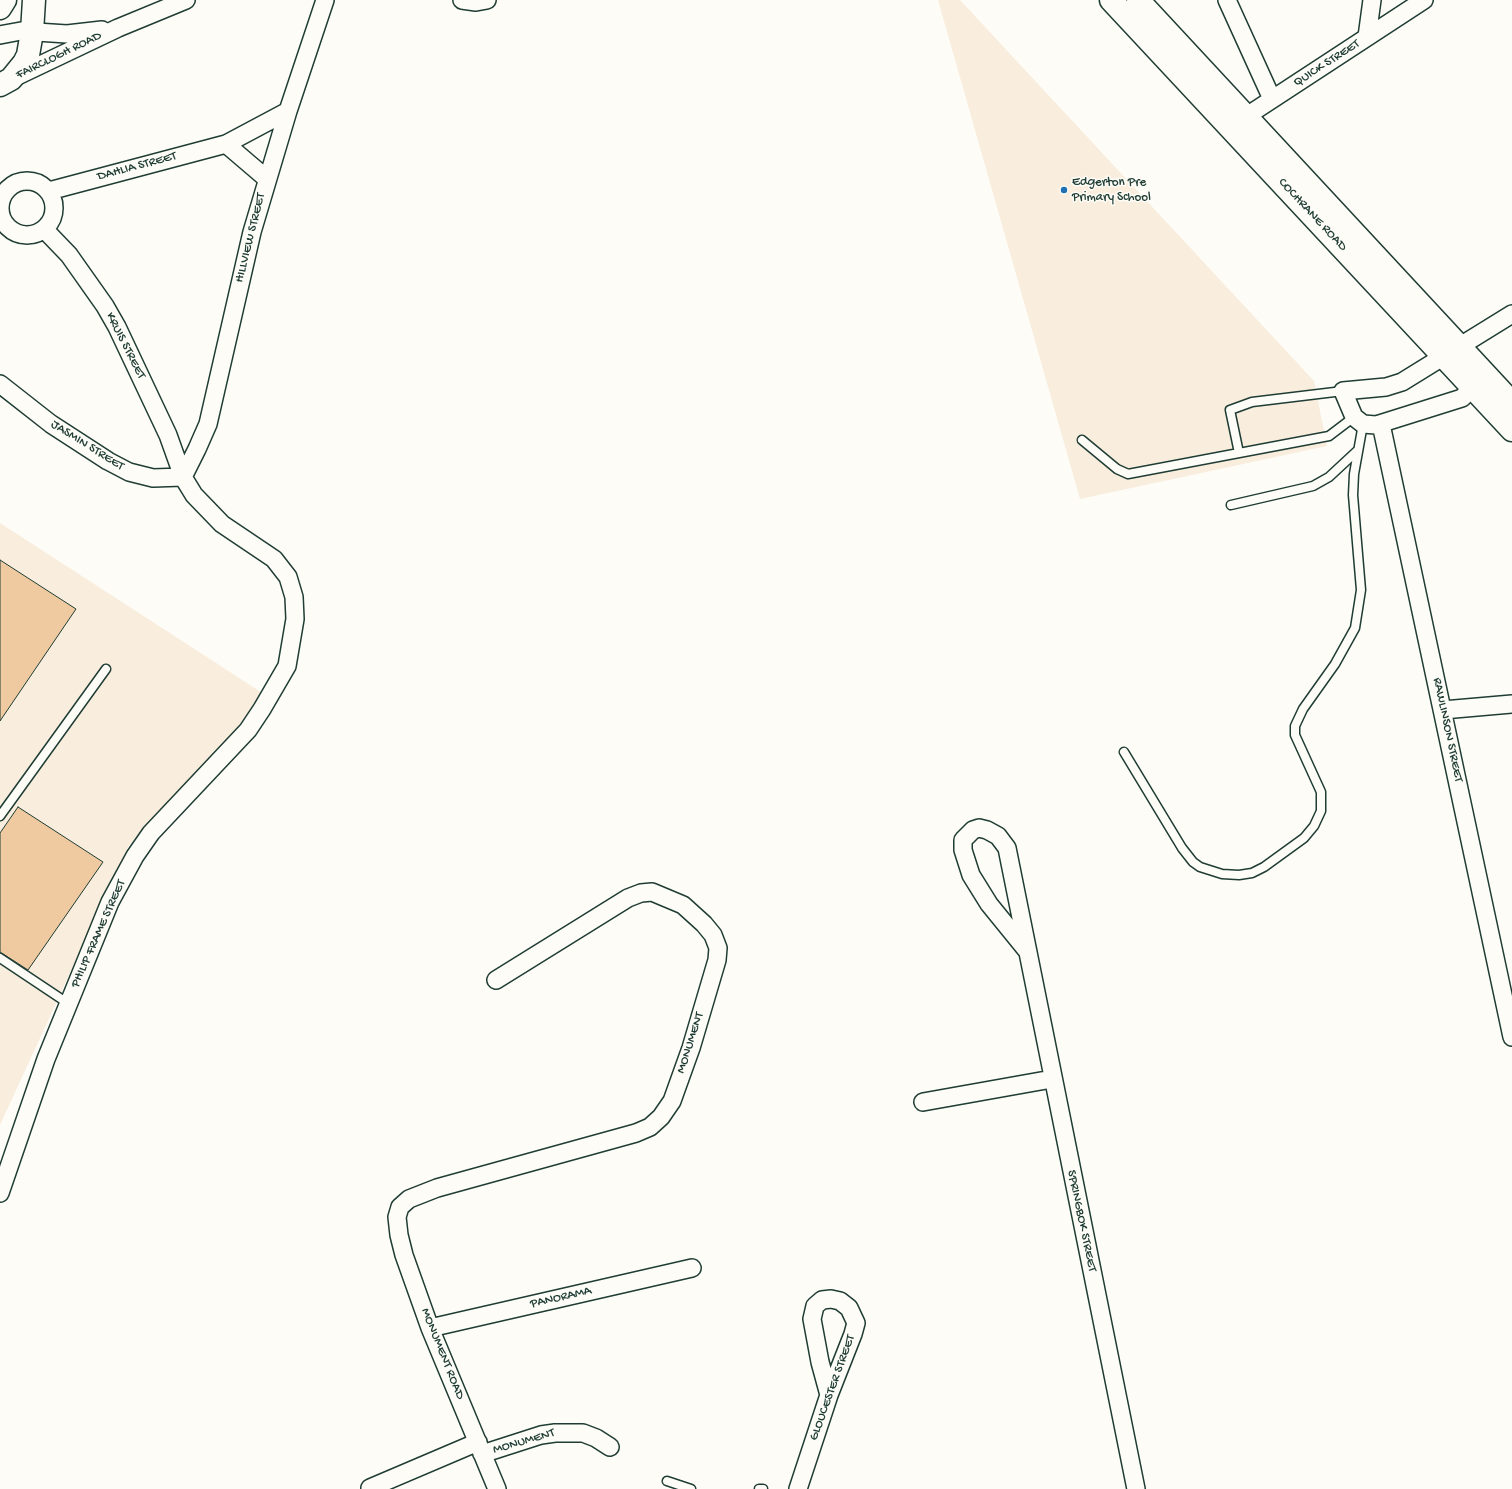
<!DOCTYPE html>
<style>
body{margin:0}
canvas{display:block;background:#fdfcf7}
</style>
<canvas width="1512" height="1489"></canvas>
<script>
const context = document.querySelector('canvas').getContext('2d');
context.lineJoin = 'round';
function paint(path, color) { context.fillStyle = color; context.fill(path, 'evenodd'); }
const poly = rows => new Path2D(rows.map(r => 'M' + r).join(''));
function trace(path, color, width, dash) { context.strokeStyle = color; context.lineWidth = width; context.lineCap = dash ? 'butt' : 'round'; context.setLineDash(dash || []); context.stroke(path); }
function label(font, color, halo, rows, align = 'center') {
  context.font = font + ' "Gochi Hand",sans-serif'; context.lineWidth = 3; context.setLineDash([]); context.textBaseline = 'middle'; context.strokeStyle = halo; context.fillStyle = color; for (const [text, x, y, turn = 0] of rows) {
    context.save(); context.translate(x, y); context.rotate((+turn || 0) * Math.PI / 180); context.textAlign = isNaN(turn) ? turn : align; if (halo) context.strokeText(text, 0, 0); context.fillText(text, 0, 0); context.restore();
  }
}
paint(poly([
 [938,0,960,0,1314,381,1327,446,1080,499],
 [0,523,267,696,128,847,0,1125]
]), '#f9eddd');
const building = poly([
 [0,560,76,609,0,721,0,560],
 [18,807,103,862,28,970,0,952,0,833,18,807]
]);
paint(building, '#efcaa0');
trace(building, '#1f3d34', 1);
const lane = poly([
 [1343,391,1252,402,1230,410,1239,453,1329,436,1354,417],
 [1082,440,1117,469,1128,474,1239,453],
 [1231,505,1313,486,1329,477,1357,451],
 [1124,752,1182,848,1193,862,1200,867,1222,874,1239,875,1252,873,1264,867,1304,838,1314,826,1321,811,1321,792,1295,735,1295,726,1303,709,1335,664,1355,628,1361,590,1353,495,1354,474,1363,424],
 [0,816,106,669],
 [0,958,69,1004],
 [667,1481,691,1489],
 [759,1489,763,1489]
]);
const street = poly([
 [462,0,476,2,487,0],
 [1227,0,1272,99],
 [0,35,21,31,67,34,102,30],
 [1367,37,1372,0],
 [13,78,118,28,186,0],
 [1236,123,1424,0],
 [226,144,267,179],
 '0 208a27 27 0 1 1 54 0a27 27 0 1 1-54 0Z',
 [49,191,226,144,288,111],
 [1475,376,1467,393,1462,398,1376,425,1363,424,1354,417,1343,391,1386,387,1402,382,1512,314],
 [0,384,51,424,108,461,129,472,153,478,183,477],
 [1381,424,1512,1037],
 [183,477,197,449,208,424,252,232,288,111,325,0],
 [1443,710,1512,704],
 [1028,952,989,904,971,875,963,850,963,840,973,830,979,828,987,830,998,836,1007,848,1136,1489],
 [496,980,628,898,641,893,652,892,683,905,704,924,713,935,718,948,717,960,691,1048,672,1101,661,1117,650,1127,636,1133,437,1188,409,1199,400,1207,397,1217,399,1235,404,1255,430,1328,497,1489],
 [923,1102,1052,1079],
 [0,1193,46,1059,110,902,135,856,151,833,248,730,262,709,287,666,295,619,294,597,288,577,274,559,222,524,194,495,183,477,168,435,117,327,105,306,69,255,44,229],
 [430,1328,692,1268],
 [482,1454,541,1435,555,1433,583,1433,596,1438,610,1447],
 [370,1488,478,1442],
 [798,1489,829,1395,853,1334,856,1323,849,1308,840,1301,831,1299,822,1300,815,1306,812,1319,820,1362,829,1395]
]);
const secondary = poly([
 [1111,0,1512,430],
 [1138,0,1512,403],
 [0,8,5,0],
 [0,85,11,79,24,63,28,55,32,32,34,0]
]);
trace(lane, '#1f3d34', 11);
trace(street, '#1f3d34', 20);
trace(secondary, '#1f3d34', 25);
trace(poly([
 [0,188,3,194]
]), '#1f3d34', 2.5, [1, 3]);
trace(lane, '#fdfcf7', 8);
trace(street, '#fdfcf7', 17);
trace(secondary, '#fdfcf7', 22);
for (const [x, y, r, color] of [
 [1064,190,4,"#1f6fb2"]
]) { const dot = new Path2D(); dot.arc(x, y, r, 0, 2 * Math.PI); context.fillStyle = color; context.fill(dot); trace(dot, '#fdfcf7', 1.5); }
label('13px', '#1f3d34', '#fdfcf7', [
 ["FAIRCLOGH ROAD",59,56,-26],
 ["QUICK STREET",1327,64,-33],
 ["DAHLIA STREET",137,167,-15],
 ["COCHRANE ROAD",1312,215,47],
 ["HILLVIEW STREET",251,238,-76],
 ["KRUIS STREET",125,346,63],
 ["JASMIN STREET",87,446,32],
 ["RAWLINSON STREET",1447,730,78],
 ["PHILIP FRAME STREET",99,934,-66],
 ["MONUMENT",691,1043,-72],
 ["SPRINGBOK STREET",1081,1221,78],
 ["PANORAMA",561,1298,-13],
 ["MONUMENT ROAD",442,1354,68],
 ["GLOUCESTER STREET",833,1388,-70],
 ["MONUMENT",524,1442,-16]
]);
label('13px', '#1f3d34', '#fdfcf7', [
 ["Edgerton Pre",1072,183],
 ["Primary School",1072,198]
], 'left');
</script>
